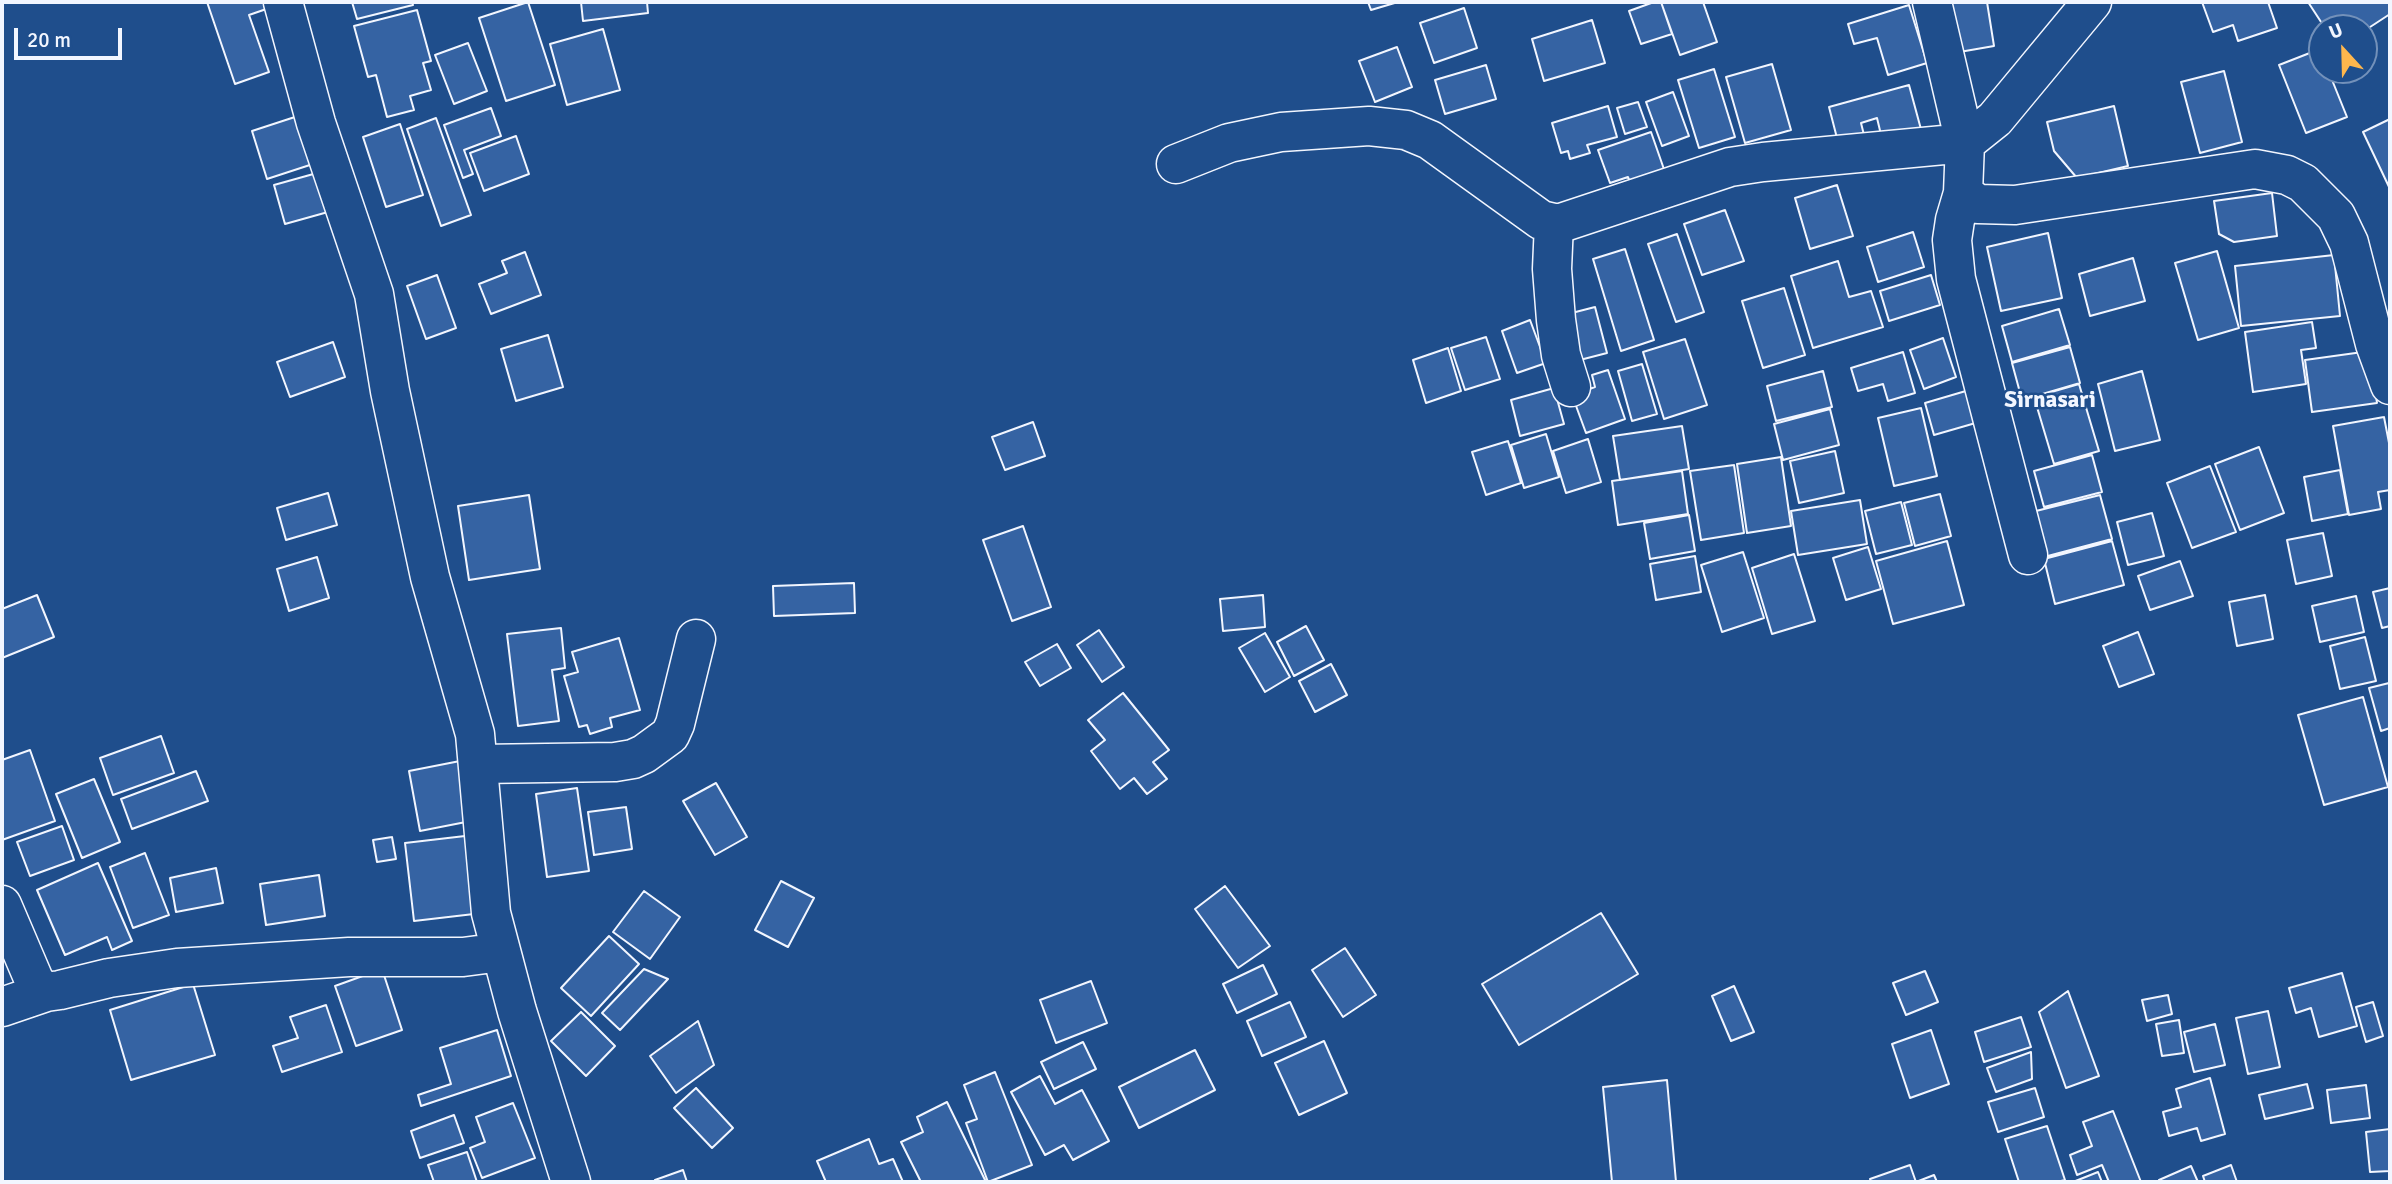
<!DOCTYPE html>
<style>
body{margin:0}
#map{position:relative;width:2392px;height:1184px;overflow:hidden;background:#1f4e8c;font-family:Signika,sans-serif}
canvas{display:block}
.frame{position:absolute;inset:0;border:4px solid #f2f6ff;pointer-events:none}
.north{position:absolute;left:2308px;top:14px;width:70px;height:70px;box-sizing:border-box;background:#1f4e8c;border:2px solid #7391ba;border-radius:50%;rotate:338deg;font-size:19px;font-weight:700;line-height:28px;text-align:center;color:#f2f6ff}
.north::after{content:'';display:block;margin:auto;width:24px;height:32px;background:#ffb74d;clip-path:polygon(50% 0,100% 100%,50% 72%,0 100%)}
.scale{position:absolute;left:14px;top:28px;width:108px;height:32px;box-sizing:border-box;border:4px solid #f2f6ff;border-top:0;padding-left:9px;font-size:21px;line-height:24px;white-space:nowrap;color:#f2f6ff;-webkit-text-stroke:5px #1f4e8c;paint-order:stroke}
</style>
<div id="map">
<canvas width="2392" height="1184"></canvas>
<div class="frame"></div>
<div class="north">U</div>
<div class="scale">20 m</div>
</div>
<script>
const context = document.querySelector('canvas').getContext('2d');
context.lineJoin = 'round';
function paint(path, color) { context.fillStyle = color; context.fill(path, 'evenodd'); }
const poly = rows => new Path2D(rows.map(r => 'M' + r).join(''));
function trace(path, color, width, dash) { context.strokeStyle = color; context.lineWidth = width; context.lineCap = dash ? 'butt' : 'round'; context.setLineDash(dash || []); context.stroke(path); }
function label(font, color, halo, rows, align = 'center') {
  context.font = font + ' Signika,sans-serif'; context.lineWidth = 5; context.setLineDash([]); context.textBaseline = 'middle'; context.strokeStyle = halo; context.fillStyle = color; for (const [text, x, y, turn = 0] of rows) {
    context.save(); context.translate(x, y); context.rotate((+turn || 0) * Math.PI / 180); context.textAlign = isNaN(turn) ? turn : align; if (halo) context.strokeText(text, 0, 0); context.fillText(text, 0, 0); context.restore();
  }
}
const building = poly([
 [207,2,273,2,275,6,249,15,269,72,235,84,207,2],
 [352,2,412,2,413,5,357,19,352,2],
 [528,2,555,85,506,101,479,18,528,2],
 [581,2,647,2,648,13,583,21,581,2],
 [1368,2,1398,2,1371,10,1368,2],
 [1654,2,1661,2,1672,34,1641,44,1629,11,1654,2],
 [1661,2,1703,2,1717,42,1680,55,1661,2],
 [1939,2,1987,2,1994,46,1948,54,1939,2],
 [2202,2,2268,2,2277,28,2238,41,2233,25,2213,32,2202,2],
 [2308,2,2390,2,2390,14,2364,31,2364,28,2325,28,2308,2],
 [1909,5,1927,63,1888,75,1877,38,1854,44,1848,24,1909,5],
 [1464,8,1477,48,1434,63,1420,23,1464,8],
 [417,10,431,61,423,63,431,90,410,96,414,110,387,117,376,75,368,77,354,26,417,10],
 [1592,20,1605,63,1544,81,1532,39,1592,20],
 [603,29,620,90,567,105,550,44,603,29],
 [468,43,487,91,454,104,435,55,468,43],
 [1397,47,1412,87,1375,102,1359,61,1397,47],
 [2320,49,2322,70,2328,70,2347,117,2306,133,2279,65,2320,49],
 [1772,64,1791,130,1745,143,1726,77,1772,64],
 [1486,65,1496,99,1445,114,1435,80,1486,65],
 [1714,69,1735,137,1699,148,1678,80,1714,69],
 [2224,71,2242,142,2200,153,2181,82,2224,71],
 [1909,85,1922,133,1883,143,1877,118,1861,123,1864,135,1838,142,1829,107,1909,85],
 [1673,92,1689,136,1662,146,1646,102,1673,92],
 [1638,102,1647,127,1625,134,1617,108,1638,102],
 [1608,106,1617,137,1587,145,1590,153,1570,159,1568,151,1561,153,1552,123,1608,106],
 [2114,106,2128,166,2077,178,2054,151,2047,122,2114,106],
 [491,108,501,136,464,150,473,174,463,178,444,125,491,108],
 [301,115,316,163,267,179,252,131,301,115],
 [436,118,471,215,441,226,407,129,436,118],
 [2390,119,2390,189,2363,132,2390,119],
 [400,124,423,195,386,207,363,137,400,124],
 [1651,132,1666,175,1632,187,1628,177,1610,183,1598,150,1651,132],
 [516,136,529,174,484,191,470,153,516,136],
 [317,173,328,212,285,224,274,185,317,173],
 [1837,185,1853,236,1810,249,1795,198,1837,185],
 [2272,193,2277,236,2234,242,2219,234,2214,201,2272,193],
 [1725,210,1744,261,1702,275,1684,224,1725,210],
 [1913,232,1924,267,1878,282,1867,247,1913,232],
 [2048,233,2062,298,2001,311,1987,247,2048,233],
 [1677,234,1704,312,1676,322,1648,244,1677,234],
 [1625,249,1654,340,1621,351,1593,259,1625,249],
 [2217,251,2239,328,2198,340,2175,263,2217,251],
 [525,252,541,295,491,314,479,284,507,273,502,261,525,252],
 [2334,255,2340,316,2241,326,2235,266,2334,255],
 [2133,258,2145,301,2090,316,2079,274,2133,258],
 [1838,261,1849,297,1871,291,1883,327,1813,348,1791,276,1838,261],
 [437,275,456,328,426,339,407,286,437,275],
 [1931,275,1940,305,1889,321,1880,291,1931,275],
 [1784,288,1805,355,1763,368,1742,301,1784,288],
 [1595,307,1607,353,1576,361,1564,315,1595,307],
 [2059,309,2070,345,2012,362,2002,326,2059,309],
 [1530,320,1546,363,1517,373,1502,331,1530,320],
 [2312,322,2316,348,2301,350,2306,384,2253,392,2245,332,2312,322],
 [548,335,563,387,516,401,501,349,548,335],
 [1486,337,1500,379,1465,390,1451,348,1486,337],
 [1943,338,1956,377,1924,389,1910,350,1943,338],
 [1685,339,1707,405,1664,419,1643,352,1685,339],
 [333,342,345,377,290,397,277,362,333,342],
 [2070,347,2080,383,2022,400,2012,363,2070,347],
 [1448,348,1461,391,1426,403,1413,360,1448,348],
 [2370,351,2377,403,2312,412,2305,360,2370,351],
 [1903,352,1915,393,1888,401,1883,384,1858,391,1851,368,1903,352],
 [1642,364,1657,414,1632,421,1618,371,1642,364],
 [1608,370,1625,419,1586,433,1572,395,1595,387,1592,375,1608,370],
 [1823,371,1832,407,1776,421,1767,386,1823,371],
 [2142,371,2160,440,2115,451,2098,384,2142,371],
 [2079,384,2099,451,2054,464,2034,397,2079,384],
 [1554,388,1564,424,1520,436,1511,400,1554,388],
 [1976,388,1986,420,1934,435,1925,403,1976,388],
 [1921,408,1937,476,1894,486,1878,418,1921,408],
 [1830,409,1839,445,1783,460,1774,424,1830,409],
 [2384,417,2390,448,2390,490,2378,492,2381,509,2349,515,2333,426,2384,417],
 [1033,422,1045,456,1005,470,992,437,1033,422],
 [1682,426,1689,469,1620,480,1613,436,1682,426],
 [1546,434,1559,477,1524,488,1511,445,1546,434],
 [1588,439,1601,482,1566,493,1553,451,1588,439],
 [1508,441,1521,483,1486,495,1472,452,1508,441],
 [2259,447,2284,513,2240,530,2215,464,2259,447],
 [1835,451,1844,493,1799,503,1790,461,1835,451],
 [2092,455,2102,492,2044,507,2034,471,2092,455],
 [1781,457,1791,526,1747,533,1737,464,1781,457],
 [1734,465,1744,533,1701,540,1690,471,1734,465],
 [2210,466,2236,532,2192,548,2167,483,2210,466],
 [2340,470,2348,514,2312,521,2304,477,2340,470],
 [1682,471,1688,514,1618,525,1612,481,1682,471],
 [328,493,337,525,286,540,277,508,328,493],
 [1940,494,1951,536,1915,546,1904,503,1940,494],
 [529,495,540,569,469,580,458,506,529,495],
 [2100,495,2112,539,2044,557,2032,512,2100,495],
 [1860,500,1867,544,1798,555,1791,511,1860,500],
 [1901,502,1912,545,1876,554,1865,511,1901,502],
 [2152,513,2164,556,2128,565,2117,522,2152,513],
 [1689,515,1695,551,1650,559,1644,523,1689,515],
 [1023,526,1051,607,1012,621,983,540,1023,526],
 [2323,533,2332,576,2296,584,2287,540,2323,533],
 [1947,541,1964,605,1893,624,1876,561,1947,541],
 [2112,541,2124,585,2055,604,2044,559,2112,541],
 [1868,547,1881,589,1846,600,1833,558,1868,547],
 [1743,552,1764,618,1722,632,1701,565,1743,552],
 [1794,554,1815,621,1772,634,1752,568,1794,554],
 [1695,556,1701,592,1656,600,1650,564,1695,556],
 [317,557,329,598,289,611,277,569,317,557],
 [2180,561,2193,596,2150,610,2138,576,2180,561],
 [854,583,855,613,774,616,773,586,854,583],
 [2390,588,2390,626,2382,628,2373,592,2390,588],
 [37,595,54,637,2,658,2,609,37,595],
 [1263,595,1265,627,1223,631,1220,599,1263,595],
 [2265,595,2273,639,2237,646,2229,602,2265,595],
 [2356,596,2364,632,2320,642,2312,606,2356,596],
 [1306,626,1324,660,1294,676,1277,642,1306,626],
 [561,628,565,668,552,670,559,721,518,726,507,634,561,628],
 [1099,630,1124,667,1102,682,1077,645,1099,630],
 [2138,632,2154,674,2119,687,2103,646,2138,632],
 [1265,633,1290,677,1265,692,1239,648,1265,633],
 [2365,637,2376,681,2340,689,2330,646,2365,637],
 [619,638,640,710,610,718,612,727,590,734,587,725,579,727,564,676,578,672,572,652,619,638],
 [1057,644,1071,668,1040,686,1025,662,1057,644],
 [1331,664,1347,695,1315,712,1299,681,1331,664],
 [2389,683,2390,728,2381,731,2369,688,2389,683],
 [1123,693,1169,750,1153,762,1167,779,1147,794,1134,778,1120,789,1091,751,1105,740,1088,720,1123,693],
 [2363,697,2388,787,2324,805,2298,715,2363,697],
 [161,736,174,773,113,795,100,758,161,736],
 [30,750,55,821,2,840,2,760,30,750],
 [460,761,471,821,420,831,409,771,460,761],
 [196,771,208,801,132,829,121,799,196,771],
 [94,779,120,842,82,858,56,794,94,779],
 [716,783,747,837,715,855,683,801,716,783],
 [577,788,589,871,547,877,536,794,577,788],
 [626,807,632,849,594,855,588,812,626,807],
 [62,826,74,860,30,876,17,842,62,826],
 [465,836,474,914,414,921,405,843,465,836],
 [392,837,396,859,377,862,373,840,392,837],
 [145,853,169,915,133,928,110,867,145,853],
 [98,863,132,941,112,950,107,937,65,955,37,890,98,863],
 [216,868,223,903,176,912,170,878,216,868],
 [319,875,325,916,266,925,260,884,319,875],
 [781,881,814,898,788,947,755,930,781,881],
 [1225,886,1270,946,1238,968,1195,909,1225,886],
 [644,891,680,917,650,959,613,932,644,891],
 [1601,913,1638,974,1519,1045,1482,984,1601,913],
 [609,936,639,964,591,1016,561,988,609,936],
 [1345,948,1376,995,1343,1017,1312,970,1345,948],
 [1263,965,1277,994,1237,1013,1223,984,1263,965],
 [382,969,402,1030,356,1046,335,986,382,969],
 [644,969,668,979,620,1030,602,1013,644,969],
 [1925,971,1938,1002,1906,1015,1893,983,1925,971],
 [2342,973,2357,1026,2319,1037,2311,1008,2296,1013,2289,988,2342,973],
 [1091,981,1107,1023,1056,1043,1040,1000,1091,981],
 [193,984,215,1055,131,1080,110,1010,193,984],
 [1734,986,1754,1032,1731,1041,1712,996,1734,986],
 [2068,991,2099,1076,2066,1088,2039,1012,2068,991],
 [2168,995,2172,1014,2147,1021,2142,1000,2168,995],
 [1290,1002,1306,1037,1262,1056,1247,1021,1290,1002],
 [2373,1002,2383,1036,2366,1042,2356,1007,2373,1002],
 [326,1005,342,1052,282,1072,273,1046,298,1038,290,1017,326,1005],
 [2268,1011,2280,1067,2248,1074,2236,1018,2268,1011],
 [581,1012,615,1046,586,1076,551,1041,581,1012],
 [2021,1017,2031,1047,1984,1062,1975,1032,2021,1017],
 [2179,1020,2184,1053,2162,1056,2156,1024,2179,1020],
 [698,1021,714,1065,676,1093,650,1056,698,1021],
 [2215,1024,2225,1065,2194,1072,2184,1032,2215,1024],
 [497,1030,511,1076,421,1106,418,1095,451,1084,440,1048,497,1030],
 [1931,1030,1949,1084,1910,1098,1892,1044,1931,1030],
 [1324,1041,1347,1093,1299,1115,1275,1063,1324,1041],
 [1083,1042,1096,1069,1054,1089,1041,1062,1083,1042],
 [1195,1050,1215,1090,1139,1128,1119,1087,1195,1050],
 [2031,1052,2032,1079,1996,1092,1987,1068,2031,1052],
 [995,1072,1032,1165,988,1182,966,1123,977,1119,964,1085,995,1072],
 [1040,1076,1055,1104,1082,1090,1109,1141,1073,1160,1064,1145,1045,1155,1011,1092,1040,1076],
 [2210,1078,2225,1134,2201,1141,2197,1128,2169,1136,2163,1112,2181,1107,2176,1089,2210,1078],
 [1667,1080,1676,1182,1612,1182,1603,1087,1667,1080],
 [2307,1084,2313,1108,2265,1119,2259,1095,2307,1084],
 [2366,1085,2370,1118,2331,1123,2327,1090,2366,1085],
 [696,1088,733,1128,712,1148,674,1108,696,1088],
 [2035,1088,2044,1117,1998,1132,1988,1102,2035,1088],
 [947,1102,986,1182,921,1182,901,1142,923,1132,917,1117,947,1102],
 [513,1103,535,1158,482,1178,470,1148,485,1142,476,1117,513,1103],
 [2113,1111,2141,1182,2109,1182,2102,1165,2077,1175,2070,1155,2092,1146,2083,1122,2113,1111],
 [454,1115,464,1143,420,1158,411,1131,454,1115],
 [2047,1126,2065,1180,2057,1182,2019,1182,2005,1139,2047,1126],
 [2390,1129,2390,1171,2370,1172,2366,1132,2390,1129],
 [869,1139,879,1164,893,1159,903,1182,826,1182,817,1161,869,1139],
 [467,1152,477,1182,434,1182,428,1165,467,1152],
 [1910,1165,1916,1182,1934,1175,1937,1182,1871,1182,1870,1179,1910,1165],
 [2231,1165,2237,1182,2205,1182,2203,1176,2231,1165],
 [2191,1166,2198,1182,2160,1182,2159,1180,2191,1166],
 [683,1170,687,1182,656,1182,655,1180,683,1170],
 [2098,1172,2102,1182,2073,1182,2098,1172]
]);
paint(building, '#3563a3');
trace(building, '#f2f6ff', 2);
const minor = poly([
 [283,2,316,123,374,294,390,391,430,577,475,734,491,913,517,1011,571,1182],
 [2092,2,1995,119,1965,143,1963,193,1978,204,2015,205,2255,169,2287,175,2303,183,2336,216,2349,243,2375,344,2390,385],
 [1176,164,1229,143,1281,132,1369,126,1406,130,1430,140,1541,220,1554,223,1561,223,1730,167,1763,162,1965,143,1932,2],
 [1963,193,1955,220,1952,240,1956,279,2028,555],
 [1554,223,1552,269,1556,320,1561,355,1571,387],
 [479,764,615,762,633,759,644,754,670,735,675,724,696,639],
 [2,905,34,980,41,990,46,992,60,990,109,978,177,968,349,957,463,957,501,952],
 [2,1007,46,992]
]);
trace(minor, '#f2f6ff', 41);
trace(minor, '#1f4e8c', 38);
label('bold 23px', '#f2f6ff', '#1f4e8c', [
 ["Sirnasari",2050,401]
]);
</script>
